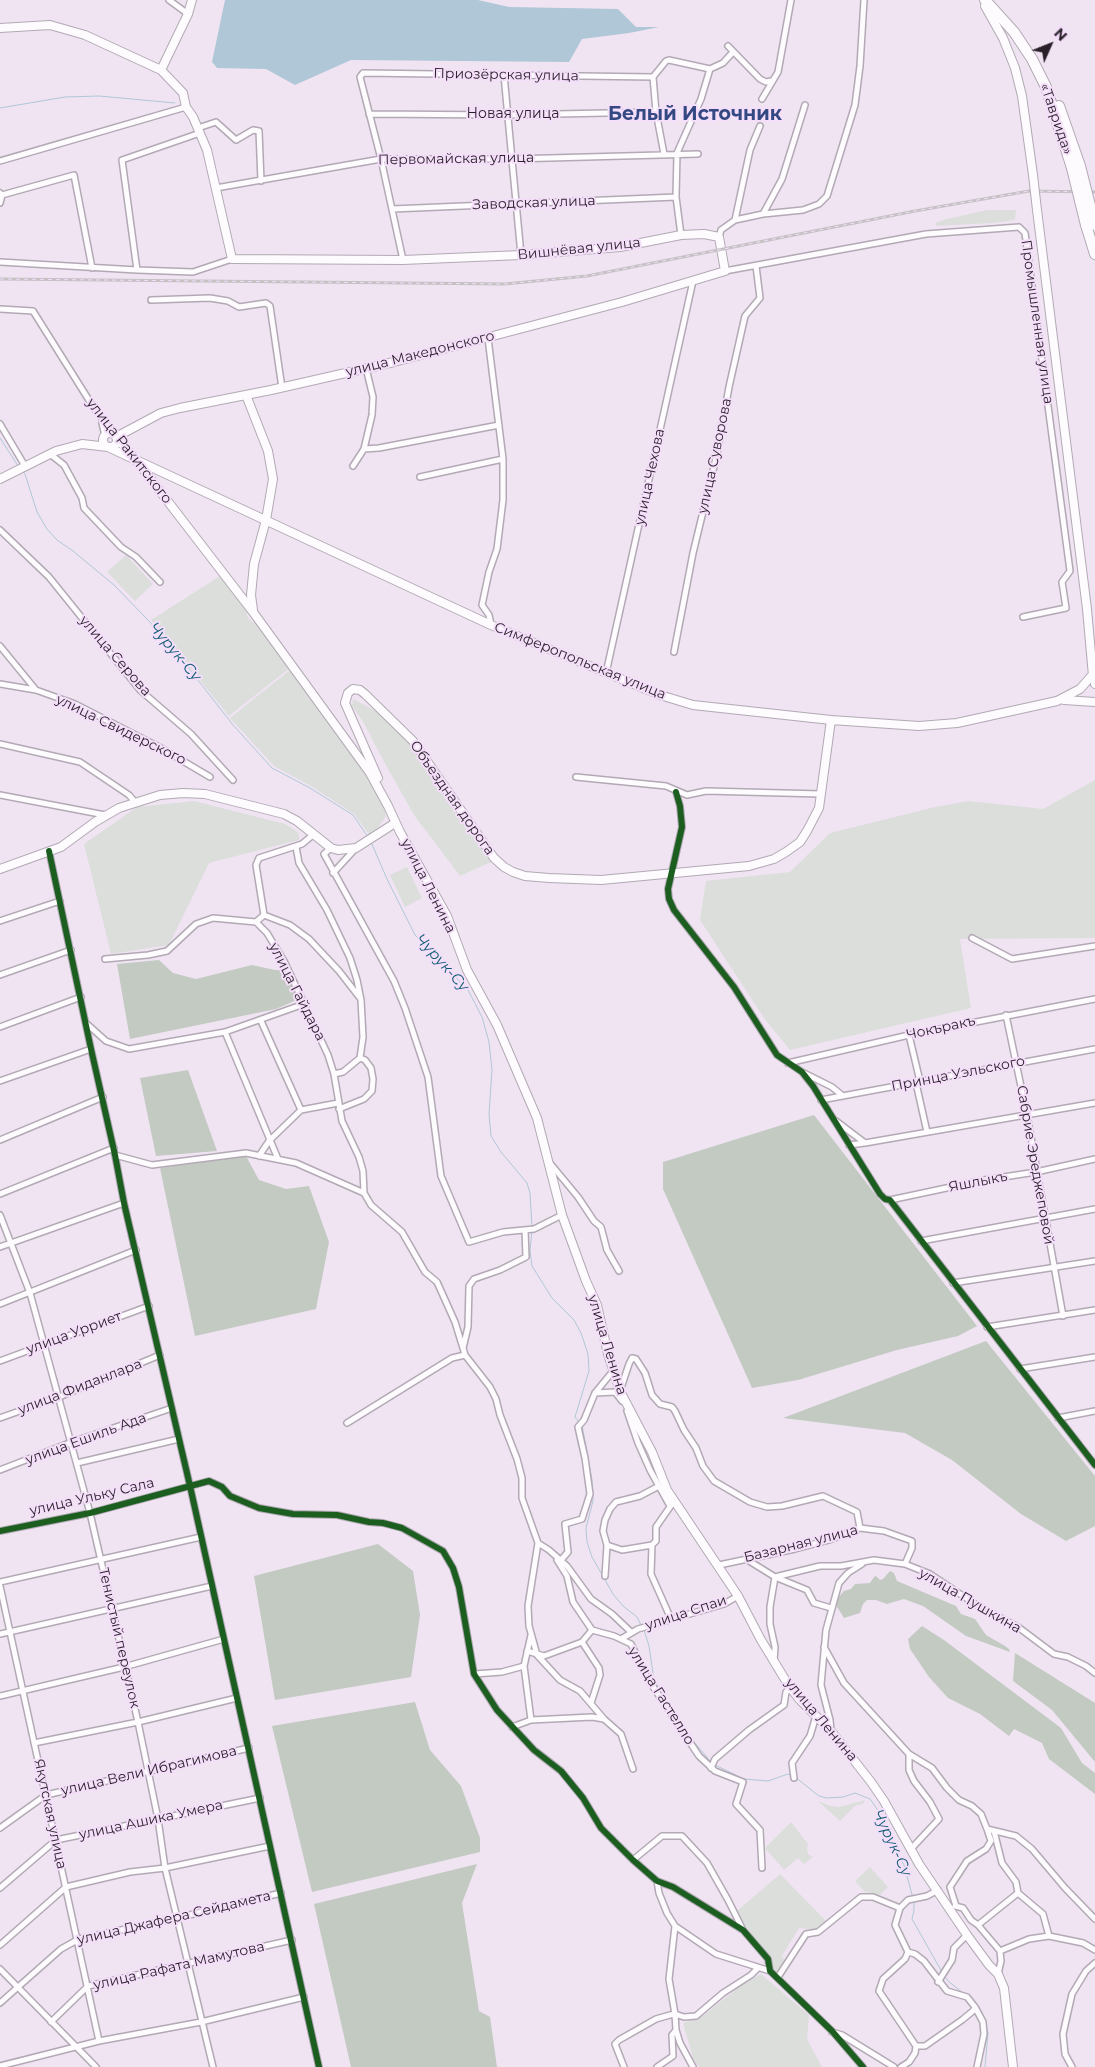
<!DOCTYPE html>
<meta charset="utf-8">
<style>
body{margin:0}
#map{position:relative;width:1095px;height:2067px;overflow:hidden;background:#f0e4f3;font-family:Montserrat,sans-serif}
canvas{display:block}
.north{position:absolute;left:1025px;top:20px;width:50px;height:50px;-webkit-text-stroke:4px #f4def9;paint-order:stroke;rotate:46deg;font-size:14px;font-weight:700;line-height:20px;text-align:center;color:#281f29}
.north::after{content:'';display:block;margin:auto;width:18px;height:22px;background:#281f29;clip-path:polygon(50% 0,100% 100%,50% 72%,0 100%)}
</style>
<div id="map">
<canvas width="1095" height="2067"></canvas>
<div class="north">N</div>
</div>
<script>
const context = document.querySelector('canvas').getContext('2d');
context.lineJoin = 'round';
function paint(path, color) { context.fillStyle = color; context.fill(path, 'evenodd'); }
const poly = rows => new Path2D(rows.map(r => 'M' + r).join(''));
function trace(path, color, width, dash) { context.strokeStyle = color; context.lineWidth = width; context.lineCap = dash ? 'butt' : 'round'; context.setLineDash(dash || []); context.stroke(path); }
function label(font, color, halo, rows, align = 'center') {
  context.font = font + ' Montserrat,sans-serif'; context.lineWidth = 4; context.setLineDash([]); context.textBaseline = 'middle'; context.strokeStyle = halo; context.fillStyle = color; for (const [text, x, y, turn = 0] of rows) {
    context.save(); context.translate(x, y); context.rotate((+turn || 0) * Math.PI / 180); context.textAlign = isNaN(turn) ? turn : align; if (halo) context.strokeText(text, 0, 0); context.fillText(text, 0, 0); context.restore();
  }
}
paint(poly([
 [987,210,1016,210,1015,220,993,223,937,226,935,223,947,219],
 [126,555,153,584,135,601,107,572],
 [220,576,247,610,247,616,252,622,258,623,291,667,229,716,151,620],
 [290,670,360,763,382,803,386,816,377,829,369,834,354,814,311,786,274,766,230,718],
 [353,699,382,714,413,745,491,862,460,876,414,815,377,749,364,723,352,706],
 [1095,780,1095,938,960,939,971,1008,790,1050,764,1018,700,920,706,881,790,872,830,833,935,807,969,801,1043,809],
 [194,801,285,824,295,830,299,834,299,840,209,863,169,945,111,954,84,844,137,807],
 [407,867,422,898,405,907,390,875],
 [865,1800,863,1804,856,1805,840,1821,818,1801,830,1806,839,1807],
 [791,1822,808,1844,807,1848,808,1854,813,1857,804,1864,798,1858,784,1870,765,1848],
 [870,1867,888,1887,880,1895,865,1892,855,1881],
 [780,1874,826,1921,815,1930,799,1928,782,1956,785,1961,780,1971,777,1973,771,1967,768,1954,751,1934,737,1911],
 [761,1974,809,2015,807,2039,822,2067,699,2067,693,2058,683,2023,703,2016,745,1982]
]), '#dbdedb');
paint(poly([
 [159,960,173,973,196,979,252,965,275,970,284,970,299,999,276,1009,130,1039,117,964],
 [188,1070,217,1151,156,1156,140,1078],
 [814,1115,977,1326,958,1336,897,1350,798,1380,752,1388,663,1189,663,1162],
 [246,1156,259,1180,286,1189,309,1186,329,1242,316,1309,195,1336,160,1168],
 [986,1341,1095,1476,1095,1526,1066,1541,1021,1514,952,1460,905,1433,783,1418],
 [378,1544,413,1571,420,1615,411,1677,275,1700,254,1576],
 [890,1571,894,1573,897,1581,956,1606,961,1614,975,1619,986,1635,1005,1646,1009,1649,1010,1652,966,1636,923,1606,904,1599,887,1604,876,1600,867,1600,863,1604,860,1613,844,1618,834,1602,844,1591,851,1589,855,1584,870,1583,874,1577,876,1576,880,1580,883,1579],
 [922,1626,944,1640,1061,1728,1082,1763,1095,1773,1095,1794,1049,1759,1042,1743,1014,1729,1009,1736,980,1714,948,1698,929,1677,910,1649,908,1639],
 [1015,1653,1095,1703,1095,1762,1052,1710,1013,1681],
 [415,1702,430,1750,461,1786,480,1838,480,1852,312,1892,272,1726],
 [477,1864,462,1903,479,2011,490,2017,497,2067,351,2067,314,1904]
]), '#c2cac2');
paint(poly([
 [225,0,478,0,509,7,618,9,636,27,659,27,629,33,582,39,569,62,351,60,295,85,266,69,217,68,212,62]
]), '#afc7d6');
trace(poly([
 [0,108,65,97,99,96,175,103],
 [0,438,18,466],
 [22,471,25,474,37,512,47,529,57,540,73,551,114,585,147,619,169,643,233,725,272,768,310,788,353,815,368,837],
 [371,842,387,879,415,935,468,990,482,1017,489,1042,492,1070,489,1114,491,1136,501,1152,527,1183,530,1193,532,1227],
 [532,1231,530,1251,532,1266,552,1298,574,1320,581,1333,588,1354,589,1371,575,1417,579,1422],
 [582,1425,592,1480,593,1501,586,1528,587,1542,592,1557,613,1594,623,1606,637,1617,641,1625],
 [644,1630,649,1646,654,1680,671,1709],
 [687,1734,712,1763],
 [715,1765,744,1779,768,1781,788,1774,791,1775],
 [795,1777,819,1796,827,1798,843,1797,855,1793,870,1799,884,1819,888,1837,904,1865,913,1898],
 [914,1902,914,1910,912,1919,942,1972],
 [944,1975,948,1981,963,1993],
 [972,2000,977,2005,982,2015],
 [985,2067,988,2033,985,2021]
]), '#afc7d6', 1);
const street = poly([
 [169,0,188,14],
 [728,46,760,79,766,82,771,81],
 [504,75,521,255],
 [762,99,778,72,791,0],
 [369,114,507,115,656,112],
 [198,128,216,122,236,140,253,130,259,131,261,181],
 [664,154,656,112,653,77,666,61,669,60,710,69,723,63,733,52],
 [0,161,186,107],
 [216,188,381,159,512,159,698,154],
 [0,193,2,195,74,175,92,268],
 [0,203,2,195],
 [392,209,676,197],
 [763,214,782,179,805,105],
 [735,220,750,150,760,126],
 [681,235,676,197,677,153,701,99,710,69],
 [719,237,721,230,735,220,763,214,803,210,819,204,827,196,855,105,860,66,864,0],
 [403,260,381,159,360,77,363,73,653,77],
 [0,262,137,270,193,272,232,259],
 [137,270,122,160,200,133],
 [725,271,926,234,1019,227,1025,233,1070,571,1062,582,1066,608,1023,617],
 [151,300,210,298,228,301,239,307,266,303,270,306,282,388],
 [0,309,33,311,92,405,116,437],
 [488,338,503,459,503,500,497,549,489,572,482,605,489,615,491,625],
 [102,423,105,436],
 [0,424,25,466],
 [364,449,379,448,499,425],
 [50,454,64,465,82,498,84,508,121,547,136,557,160,582],
 [353,466,364,449,372,415,373,397,366,368],
 [420,477,503,459],
 [0,530,49,577,140,690,191,734,233,780],
 [0,646,36,690],
 [674,652,693,553,717,454,729,387,745,316,760,298,756,266],
 [606,673,693,281],
 [0,684,36,690,75,704,161,748,210,777],
 [0,744,80,762,129,795,135,802],
 [576,777,666,786,687,795,706,791,821,794],
 [676,792,680,806,682,827,668,889,669,899,674,910,734,987,777,1055,802,1072,813,1086,880,1194,885,1199,890,1200,1095,1465],
 [0,795,105,815],
 [296,847,299,863,327,910,350,958,357,980,361,1000,363,1037,360,1058],
 [331,848,324,854,394,981,405,1008,428,1077,441,1176,469,1242,503,1232,534,1229,562,1215],
 [49,851,91,1049,115,1155,124,1203,190,1486,319,2067],
 [333,873,356,848],
 [264,915,290,925,309,939,339,971,360,998],
 [0,921,60,901],
 [256,922,264,915,256,865,259,858,302,844,314,834],
 [972,938,1012,959,1095,946],
 [105,959,148,955,167,951,196,924,213,918,256,922,267,933,284,961,328,1055,334,1074,342,1121,359,1157,363,1171,364,1193,371,1205,402,1232,425,1272,437,1282,455,1322,463,1348],
 [0,975,71,950],
 [1006,1015,1027,1115,1063,1316],
 [261,1021,301,1110],
 [87,1024,106,1041,129,1049,225,1032,304,1004],
 [0,1027,81,997],
 [225,1032,278,1159],
 [909,1035,919,1077,916,1083,927,1132],
 [788,1063,909,1035,1095,999],
 [802,1072,832,1087,843,1096],
 [334,1074,343,1072,360,1058,365,1060,371,1068,373,1079,372,1091,364,1099,339,1109],
 [0,1081,91,1049],
 [821,1100,1095,1049],
 [836,1121,865,1143,1095,1103],
 [0,1140,103,1097],
 [849,1145,865,1143],
 [115,1155,152,1165,246,1153,296,1163,364,1193],
 [259,1156,269,1141,301,1110,338,1103],
 [549,1162,578,1197,594,1221,601,1227,607,1250,619,1271],
 [0,1194,114,1148],
 [890,1200,984,1180,1036,1172,1095,1159],
 [0,1215,30,1293,90,1513,138,1722,158,1819,165,1868,213,2067],
 [525,1230,526,1257,500,1270,474,1279,469,1286,468,1327,463,1348,465,1355,490,1387,496,1399,500,1415,517,1459,522,1478,522,1498,538,1543,549,1550,567,1566,591,1599,612,1614,631,1632],
 [921,1241,1095,1209],
 [0,1247,124,1203],
 [953,1283,1095,1261],
 [0,1304,136,1250],
 [987,1327,1095,1310],
 [0,1361,149,1306],
 [1020,1369,1095,1357],
 [620,1391,629,1364,632,1358,636,1359,645,1373,652,1395,660,1404,672,1407,675,1411,684,1430,696,1448,703,1466,714,1481,750,1502,767,1507,782,1506,823,1496,857,1512,860,1528],
 [595,1393,615,1392,622,1401],
 [627,1411,638,1443,650,1470,670,1506],
 [0,1418,59,1397,160,1355],
 [1058,1418,1095,1411],
 [347,1423,452,1358,465,1355],
 [77,1463,179,1439],
 [0,1470,72,1442,172,1408],
 [0,1531,90,1513,209,1481,222,1487,230,1496,259,1508,293,1514,337,1515,369,1522,383,1523,402,1528,443,1551,453,1568,459,1587,474,1674,497,1710,534,1750,561,1771,583,1798,601,1828,633,1860,657,1881,673,1887,743,1930,768,1959,770,1971,832,2031,863,2067],
 [538,1543,528,1606,529,1626,537,1655,560,1680,580,1691,604,1719,621,1734,633,1769],
 [607,1545,622,1550,652,1545],
 [746,1559,775,1577,807,1590,814,1603,831,1608],
 [557,1560,567,1576,573,1602,592,1630],
 [561,1560,568,1552,565,1524,582,1519,590,1494,585,1458,578,1427,584,1420,595,1393,613,1371],
 [719,1565,795,1549,829,1540,860,1528,884,1531,912,1541,912,1548,905,1564],
 [605,1576,607,1545,603,1531,605,1520,610,1509,616,1502,640,1496,659,1486],
 [0,1582,201,1537],
 [0,1586,99,2041],
 [671,1619,651,1574,652,1545,656,1541,656,1527,672,1504],
 [592,1630,614,1636,631,1644,648,1679,699,1756,715,1771,743,1782,736,1804,760,1830,762,1868],
 [0,1634,212,1586],
 [531,1635,524,1666,531,1720],
 [621,1639,638,1629,724,1604,738,1596],
 [582,1642,599,1668,600,1675,591,1703],
 [824,1647,844,1683,909,1754,932,1768,947,1788,959,1800,972,1806,981,1814,987,1829,1016,1836,1032,1849,1065,1888,1095,1919],
 [527,1651,544,1656,582,1642,592,1630],
 [774,1661,775,1647,770,1624,770,1607,775,1577,820,1566,841,1566,874,1560,905,1564,930,1574,975,1604,1018,1627,1054,1654,1068,1657,1086,1666,1095,1673],
 [474,1674,502,1672,524,1666],
 [0,1696,124,1667,224,1639],
 [512,1727,531,1720,592,1717,604,1719],
 [831,1731,830,1720,821,1685,826,1630,839,1583,848,1573,862,1564],
 [34,1743,138,1722,237,1698],
 [909,1754,909,1770,914,1781,930,1802,939,1819,910,1850],
 [711,1768,715,1759,749,1730,784,1705,786,1692,791,1688],
 [794,1778,792,1763,810,1736,816,1716],
 [0,1828,46,1795,249,1748],
 [994,1831,1002,1863,1016,1882,1018,1893,1043,1914,1049,1936],
 [633,1860,662,1836,682,1836,707,1863,728,1900,743,1930],
 [657,1881,659,1893,667,1913,675,1926,716,1954,770,1971],
 [0,1888,56,1840,260,1798],
 [955,1906,963,1908,971,1920,978,1925,1000,1951],
 [956,1906,950,1887,967,1861,986,1849,991,1841,987,1829],
 [900,1908,895,1925,908,1952,905,1959,883,1979,879,1991,916,2046,915,2053,909,2062,901,2067],
 [900,1908,908,1900,927,1896,938,1890],
 [978,1925,1018,1893],
 [675,1926,669,1979,675,2014,676,2030,680,2043,693,2067],
 [0,1945,66,1887,130,1872,165,1868,270,1846],
 [908,1952,915,1954,924,1961,947,1991,967,1997,975,2007,983,2022,984,2034,977,2067],
 [0,1969,96,2067],
 [998,1974,1001,1961,1000,1951,1029,1939,1049,1936,1083,1943,1095,1950],
 [778,1977,806,1934,818,1932,861,1897,873,1897,900,1908],
 [938,1982,952,1960,954,1948,967,1935],
 [0,2003,61,1949,79,1939,177,1918,281,1893],
 [51,2022,88,1986,292,1940],
 [832,2032,842,2035,894,2067],
 [916,2046,925,2046,962,2020,973,2011,975,2007],
 [0,2066,99,2041,201,2022,304,1997],
 [624,2067,615,2044,619,2040,656,2019,670,2015,675,2014,684,2017,696,2016,723,1993,751,1975,758,1968],
 [657,2067,673,2056,672,2035,676,2030],
 [1072,2067,1065,2054,1063,2034,1072,1994,1086,1971,1095,1963]
]);
const secondary = poly([
 [985,6,1003,38,1015,68,1022,96,1033,175],
 [0,28,50,25,85,35,161,70,183,93,186,107,193,117,207,150,232,259,403,260,521,255,620,247,681,235,704,234,719,237,725,271,622,302,394,362,271,390,180,408,161,413,116,437,136,460,253,612,370,773,388,806,400,832,447,916,467,970,497,1025,537,1118,562,1215,586,1281,597,1305,608,1354,620,1391,652,1452,667,1490,738,1596,761,1640,789,1686,800,1700,831,1731,871,1782,884,1801,919,1864,967,1935,989,1965,998,1974,1004,1988,1013,2067],
 [161,70,188,14,192,0],
 [1037,210,1087,609,1093,676],
 [246,395,268,451,273,479,266,520,254,564,251,595,253,610],
 '103 440a7 7 0 1 1 14 0a7 7 0 1 1-14 0Z',
 [0,479,56,451,82,444,108,447,491,625,660,695,693,705,831,720,919,726,957,723,1057,701,1080,689,1095,672],
 [1095,674,1095,684],
 [1064,700,1095,702],
 [378,778,345,703,348,693,353,689,360,690,365,694,413,741,494,858,504,867,513,872,525,876,549,878,601,880,749,866,774,859,786,852,800,842,807,831,819,808,831,720],
 [0,869,61,847,95,822,119,808,160,795,183,793,205,794,284,814,297,821,331,848,338,850,356,848,395,823]
]);
const highway = poly([
 [985,0,1014,32,1032,59,1046,87,1072,168],
 [1059,106,1080,166],
 [1086,225,1095,254]
]);
trace(street, '#b2a9b4', 8);
trace(secondary, '#b2a9b4', 10);
trace(highway, '#b2a9b4', 12);
trace(street, '#fdfbfd', 5);
trace(secondary, '#fdfbfd', 8);
trace(highway, '#fdfbfd', 10);
const rail = poly([
 [0,279,505,284,587,276,915,211,1029,191,1095,192]
]);
trace(rail, '#c5c1c5', 3);
trace(rail, '#f4def9', 1, [4]);
const secondaryBridge = poly([
 [1033,175,1037,210]
]);
const highwayBridge = poly([
 [1080,166,1095,225],
 [1072,168,1086,225]
]);
trace(secondaryBridge, '#b2a9b4', 10, []);
trace(highwayBridge, '#b2a9b4', 12, []);
trace(secondaryBridge, '#fdfbfd', 8);
trace(highwayBridge, '#fdfbfd', 10);
trace(poly([
 [676,792,680,806,682,827,668,889,669,899,674,910,734,987,777,1055,802,1072,813,1086,880,1194,885,1199,890,1200,1095,1465],
 [49,851,91,1049,115,1155,124,1203,190,1486,319,2067],
 [0,1531,90,1513,209,1481,222,1487,230,1496,259,1508,293,1514,337,1515,369,1522,383,1523,402,1528,443,1551,453,1568,459,1587,474,1674,497,1710,534,1750,561,1771,583,1798,601,1828,633,1860,657,1881,673,1887,743,1930,768,1959,770,1971,832,2031,863,2067]
]), '#1b5e20', 6);
label('14px', '#281f29', '#f4def9', [
 ["Приозёрская улица",506,75,1],
 ["Новая улица",513,114],
 ["«Таврида»",1056,119,71],
 ["Первомайская улица",456,159,-1],
 ["Заводская улица",534,203,-2],
 ["Вишнёвая улица",579,249,-6],
 ["Промышленная улица",1037,322,82],
 ["улица Македонского",420,354,-14],
 ["улица Ракитского",129,451,52],
 ["улица Суворова",715,456,-78],
 ["улица Чехова",650,477,-78],
 ["улица Серова",115,656,49],
 ["Симферопольская улица",580,661,22],
 ["улица Свидерского",121,730,26],
 ["Объездная дорога",452,798,55],
 ["улица Ленина",428,886,63],
 ["улица Гайдара",297,992,63],
 ["Чокъракъ",941,1028,-12],
 ["Принца Уэльского",958,1074,-11],
 ["Сабрие Эреджеповой",1035,1165,80],
 ["Яшлыкъ",978,1182,-11],
 ["улица Урриет",74,1333,-20],
 ["улица Ленина",607,1345,73],
 ["улица Фиданлара",80,1387,-21],
 ["улица Ешиль Ада",86,1439,-20],
 ["улица Ульку Сала",92,1497,-13],
 ["Базарная улица",801,1544,-14],
 ["улица Пушкина",970,1601,30],
 ["улица Спаи",686,1613,-18],
 ["Тенистый переулок",119,1638,77],
 ["улица Гастелло",661,1696,58],
 ["улица Ленина",821,1720,50],
 ["улица Вели Ибрагимова",149,1771,-13],
 ["Якутская улица",50,1814,78],
 ["улица Ашика Умера",151,1820,-12],
 ["улица Джафера Сейдамета",174,1918,-13],
 ["улица Рафата Мамутова",179,1966,-13]
]);
label('italic 15px', '#0d5c70', '#f4def9', [
 ["Чурук-Су",175,652,50],
 ["Чурук-Су",442,963,48],
 ["Чурук-Су",892,1843,65]
]);
label('bold 19px', '#344882', '#f4def9', [
 ["Белый Источник",695,114]
]);
</script>
